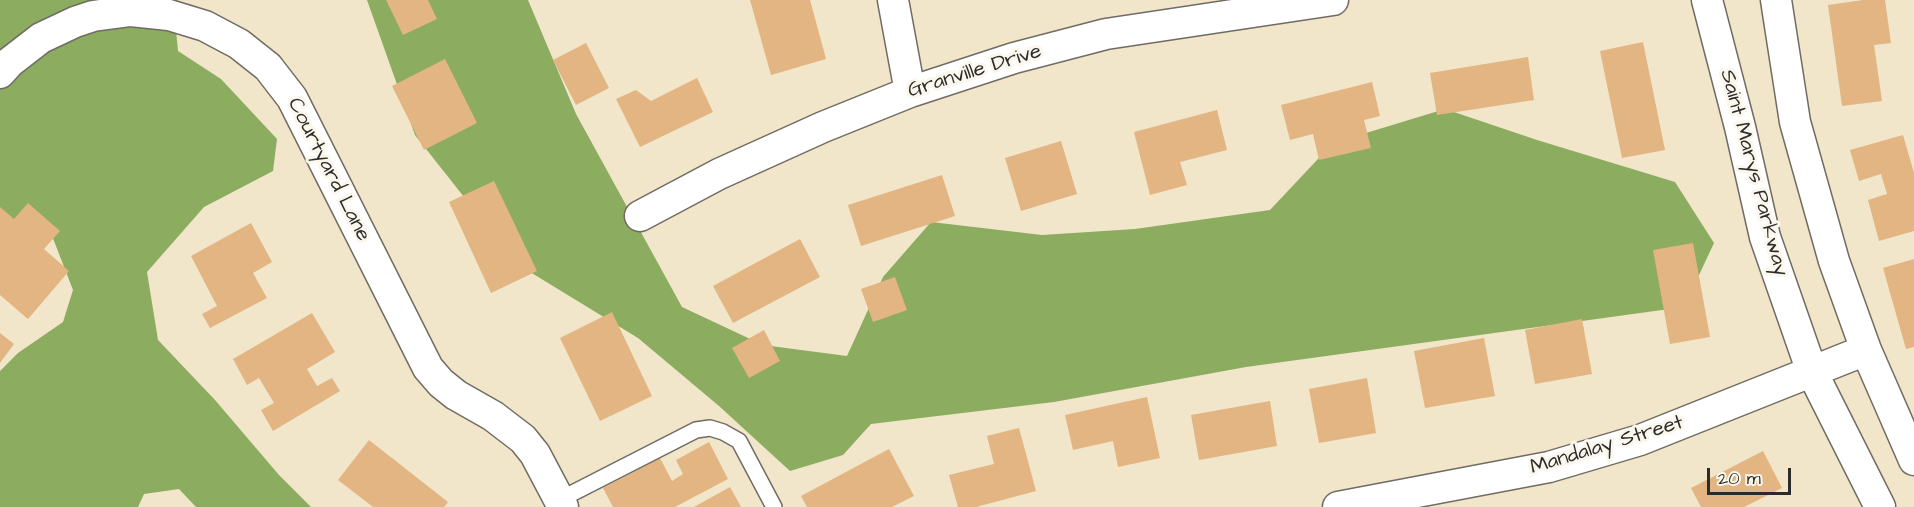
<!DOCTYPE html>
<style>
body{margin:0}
#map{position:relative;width:1914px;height:507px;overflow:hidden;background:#f1e5ca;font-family:"Architects Daughter",sans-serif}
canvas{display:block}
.scale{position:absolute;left:1707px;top:468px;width:84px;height:27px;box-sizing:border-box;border:3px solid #2b2b2b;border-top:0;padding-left:8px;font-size:18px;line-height:21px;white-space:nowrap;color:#2b2b2b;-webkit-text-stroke:4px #fbf7ec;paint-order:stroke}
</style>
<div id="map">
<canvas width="1914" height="507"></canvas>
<div class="scale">20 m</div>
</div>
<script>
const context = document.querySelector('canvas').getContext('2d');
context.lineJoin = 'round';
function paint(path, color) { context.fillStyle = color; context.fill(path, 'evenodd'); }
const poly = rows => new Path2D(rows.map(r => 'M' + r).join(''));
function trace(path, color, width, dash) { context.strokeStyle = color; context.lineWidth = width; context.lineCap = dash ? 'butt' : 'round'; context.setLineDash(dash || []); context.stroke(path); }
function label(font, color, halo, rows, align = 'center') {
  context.font = font + ' "Architects Daughter",sans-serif'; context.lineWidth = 6; context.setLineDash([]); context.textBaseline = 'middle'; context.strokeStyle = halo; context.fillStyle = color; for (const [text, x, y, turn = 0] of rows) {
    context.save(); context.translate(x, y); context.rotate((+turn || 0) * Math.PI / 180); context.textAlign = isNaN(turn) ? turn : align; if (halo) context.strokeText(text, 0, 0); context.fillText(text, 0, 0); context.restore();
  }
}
paint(poly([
 [0,0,173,0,178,51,221,79,277,139,273,171,204,207,147,272,158,340,215,400,279,475,311,507,196,507,179,489,144,494,138,507,0,507,0,371,18,353,63,322,73,290,49,228,0,218],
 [367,0,528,0,576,114,682,307,763,345,847,356,883,277,931,222,1042,235,1135,229,1270,210,1333,143,1445,109,1537,140,1675,182,1714,243,1684,307,1246,367,1054,402,871,424,843,455,790,471,719,406,638,338,517,264,415,135]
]), '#8cac60');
paint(poly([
 [386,0,428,0,437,19,403,35],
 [750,0,810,0,826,59,771,75],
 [1863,0,1885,0,1891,43,1874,45,1882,101,1842,106,1828,5],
 [1643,42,1665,150,1622,158,1600,51],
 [586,43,609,88,576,105,553,60],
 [1528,57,1534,100,1437,115,1430,73],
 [445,59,477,123,424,150,392,86],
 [697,78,713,112,640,147,616,99,636,90,651,101],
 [1372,82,1380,116,1364,120,1371,148,1319,160,1313,134,1290,140,1281,105],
 [1217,110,1227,150,1180,162,1187,185,1150,195,1134,132],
 [1903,135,1914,173,1914,231,1879,241,1868,200,1887,194,1881,174,1859,181,1850,150],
 [1061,141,1077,194,1021,211,1005,158],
 [942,175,955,216,861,246,848,205],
 [494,181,537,271,491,293,449,202],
 [28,203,60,231,44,249,69,271,28,319,0,295,0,207,14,219],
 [251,223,272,262,253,273,267,298,210,328,202,314,217,306,191,256],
 [800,239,820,277,733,323,713,286],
 [1693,243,1710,337,1670,344,1653,250],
 [1914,259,1914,347,1906,349,1883,268],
 [895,277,907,310,873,322,861,289],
 [612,312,652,396,600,421,560,338],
 [312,313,335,352,307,369,317,386,332,378,340,391,273,431,261,410,274,403,259,378,247,385,233,359],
 [1582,319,1592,374,1535,384,1525,330],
 [764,330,780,361,749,378,732,348],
 [0,333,14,344,0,363],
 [1484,338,1495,396,1425,408,1414,351],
 [1367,378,1376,433,1319,443,1309,389],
 [1147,397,1160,458,1118,467,1113,441,1073,450,1065,415],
 [1270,401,1277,446,1199,460,1191,415],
 [1019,428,1036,491,976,507,958,507,949,475,994,464,987,436],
 [369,440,448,502,444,507,373,507,338,480],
 [709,442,728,479,675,507,613,507,603,488,660,458,672,481,683,474,676,460],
 [889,449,914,496,892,507,807,507,801,496],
 [1763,451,1782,488,1744,507,1701,507,1691,488],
 [730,487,741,507,694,507]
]), '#e2b582');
const service = poly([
 [559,500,696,430,710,428,723,432,739,441,774,507]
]);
const minor = poly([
 [893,0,910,92],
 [1707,0,1740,127,1765,237,1812,372,1880,507],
 [1776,0,1795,122,1834,261,1866,350,1914,460],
 [0,73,10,62,41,38,75,22,93,16,131,11,169,15,205,26,239,44,268,67,292,98,428,368,441,383,456,395,493,416,523,439,535,454,563,507],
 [640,216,719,174,823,127,910,92,1014,58,1106,34,1333,0],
 [1338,507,1549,467,1640,440,1866,350]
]);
trace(service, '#706c63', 18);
trace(minor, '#706c63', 33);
trace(service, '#fff', 15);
trace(minor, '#fff', 30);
label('21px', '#2b2b2b', '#fbf7ec', [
 ["Granville Drive",975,72,-17],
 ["Courtyard Lane",328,170,63],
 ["Saint Marys Parkway",1753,173,75],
 ["Mandalay Street",1607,446,-17]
]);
</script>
